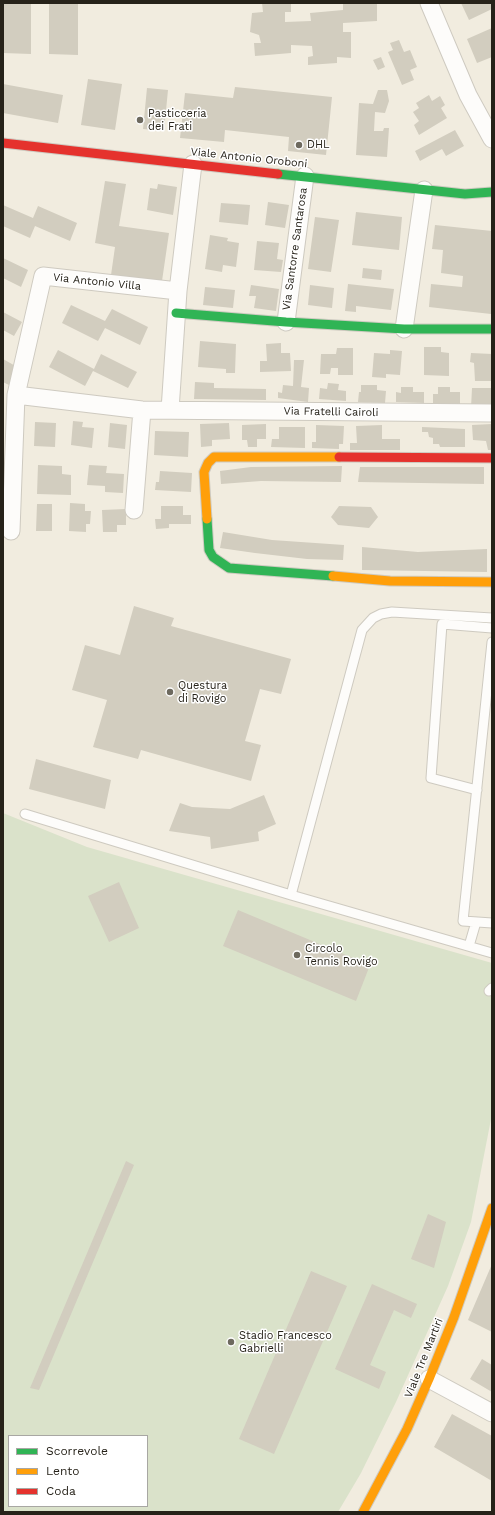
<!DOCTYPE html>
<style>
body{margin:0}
#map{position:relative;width:495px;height:1515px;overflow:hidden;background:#f1ecdf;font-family:"Work Sans",sans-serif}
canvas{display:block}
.frame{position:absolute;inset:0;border:4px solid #262219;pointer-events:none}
.legend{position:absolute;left:8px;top:1435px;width:140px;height:72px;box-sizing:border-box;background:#fff;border:1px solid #a8a7a3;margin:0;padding:5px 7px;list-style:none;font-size:12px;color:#262219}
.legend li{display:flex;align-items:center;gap:8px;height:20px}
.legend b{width:20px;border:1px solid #a8a7a3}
</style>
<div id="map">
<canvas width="495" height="1515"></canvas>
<div class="frame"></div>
<ul class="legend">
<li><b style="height:5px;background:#30b455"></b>Scorrevole</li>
<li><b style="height:5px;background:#ff9f0a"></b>Lento</li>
<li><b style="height:5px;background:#e5322d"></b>Coda</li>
</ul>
</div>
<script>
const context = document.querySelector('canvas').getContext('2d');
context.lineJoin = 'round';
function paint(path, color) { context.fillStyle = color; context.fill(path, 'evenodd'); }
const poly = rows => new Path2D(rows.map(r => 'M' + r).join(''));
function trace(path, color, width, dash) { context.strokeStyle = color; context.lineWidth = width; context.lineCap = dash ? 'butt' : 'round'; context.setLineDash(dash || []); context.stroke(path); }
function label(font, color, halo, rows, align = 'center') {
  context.font = font + ' "Work Sans",sans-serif'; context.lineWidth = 3; context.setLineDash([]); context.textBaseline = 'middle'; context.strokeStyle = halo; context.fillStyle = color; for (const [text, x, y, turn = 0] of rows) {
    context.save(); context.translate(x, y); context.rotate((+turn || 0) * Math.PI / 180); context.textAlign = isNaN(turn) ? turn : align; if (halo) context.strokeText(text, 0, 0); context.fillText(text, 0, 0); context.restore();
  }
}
paint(poly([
 [3,813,87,847,492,963,492,1114,471,1222,448,1286,396,1402,361,1473,338,1512,3,1512],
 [9,1436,147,1436,147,1506,9,1506]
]), '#dae2ca');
paint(poly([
 [3,3,31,3,31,54,3,53],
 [49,3,78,3,78,55,49,54],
 [262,3,291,3,291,12,285,12,285,22,311,21,310,13,343,10,343,3,377,3,377,21,343,23,343,32,351,32,351,58,337,57,337,63,308,65,308,57,313,56,312,46,291,45,291,53,255,56,254,43,261,43,259,35,250,32,252,13,263,12],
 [461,3,492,3,492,9,469,20],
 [492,28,492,57,477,63,467,39],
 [399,40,404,52,410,50,417,67,410,70,414,80,402,85,388,52,393,50,390,43],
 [381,57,385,67,378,70,373,60],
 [88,79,122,84,115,130,81,125],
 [3,84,63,95,58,123,3,113],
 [235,87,332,97,326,155,288,151,289,137,225,130,224,142,180,138,185,93,233,98],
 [147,88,168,90,164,131,143,129],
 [378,90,387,90,389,101,385,113,375,112,374,131,383,131,384,128,389,128,387,157,356,155,359,103,373,104],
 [429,95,432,101,440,96,445,105,441,108,447,118,419,135,414,125,419,121,413,112,419,108,416,103],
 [455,130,464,146,446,156,442,149,420,161,415,151],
 [105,181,126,184,119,226,169,233,162,281,111,275,115,247,95,243],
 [158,184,177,187,173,215,147,210,150,188,157,189],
 [268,202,289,205,285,228,265,225],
 [221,203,250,205,248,225,219,222],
 [3,205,33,218,38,206,77,223,70,241,35,226,30,238,3,226],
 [356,212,402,217,399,250,352,245],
 [315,217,339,220,331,272,308,269],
 [435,225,492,231,491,314,429,307,431,284,462,287,463,276,441,273,443,250,432,249],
 [210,235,228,238,227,241,239,243,236,267,223,265,222,272,205,269],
 [257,241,279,243,277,259,283,260,281,272,254,270],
 [3,258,28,270,21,287,3,278],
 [363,268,382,270,381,280,362,278],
 [348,284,394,289,391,310,356,306,356,312,345,311],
 [251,285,279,289,276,311,254,308,256,296,249,296],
 [310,285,334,288,332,308,308,305],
 [205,287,235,290,233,308,203,305],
 [71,305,105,321,112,309,148,327,140,345,105,328,98,341,62,323],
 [3,312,22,322,14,336,3,330],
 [200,341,236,344,235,373,226,373,226,369,198,367],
 [281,343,281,353,290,353,291,371,260,372,260,361,267,361,266,344],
 [424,347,441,347,441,352,449,353,449,376,424,375],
 [337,348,353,348,353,375,338,375,338,368,331,368,330,374,320,374,321,354,336,354],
 [58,350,94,369,101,354,137,372,128,388,93,371,85,386,49,367],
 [390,350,402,351,400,375,386,374,386,378,372,377,374,353,390,354],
 [471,353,492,354,492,381,475,381,474,363,470,362],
 [3,359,19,368,9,385,3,382],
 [294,360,304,360,301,387,309,388,308,402,278,398,278,392,282,393,283,385,293,386],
 [195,382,214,383,214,388,266,389,266,400,194,399],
 [328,383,339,384,338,390,346,391,346,401,319,399,320,388,327,389],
 [361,385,377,385,377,390,386,391,385,403,358,402,359,392,361,392],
 [401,387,413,387,413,392,424,392,424,403,396,402,396,392,401,393],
 [438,387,450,387,450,392,460,392,460,404,433,404,433,394,438,394],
 [472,388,492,388,492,408,471,408],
 [73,421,83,422,82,427,94,428,92,448,71,445],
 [35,422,56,423,55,447,34,446],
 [110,423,127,425,125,449,108,447],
 [229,423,230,439,212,440,212,446,201,447,200,424],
 [266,424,266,439,257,439,257,447,248,447,247,440,242,440,242,425],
 [492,424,492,450,488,450,486,441,473,440,472,425],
 [316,425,344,426,343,444,339,444,339,449,312,448,312,442,316,442],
 [382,425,382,439,400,439,400,450,350,450,350,443,357,443,356,426],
 [279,427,305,427,305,448,271,447,272,439,279,439],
 [422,427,465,429,465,447,440,447,439,444,433,444,433,438,429,437,428,432,422,432],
 [155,431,189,432,188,457,154,455],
 [38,465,62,466,62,474,71,475,71,495,37,494],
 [89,465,107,466,106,473,124,474,123,493,105,492,105,486,87,485],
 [342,466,341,482,261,481,221,484,220,471,251,467],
 [360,467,484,467,484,484,358,482],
 [160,471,192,473,191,492,155,490,156,482,159,482],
 [70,503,85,504,85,511,91,511,90,524,86,524,86,532,69,531],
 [37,504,52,504,52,531,36,531],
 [161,506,183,506,183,515,191,515,191,524,169,524,169,528,156,529,155,519,161,519],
 [339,506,371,507,378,517,369,528,338,525,331,517],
 [126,509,126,525,117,525,117,532,103,532,102,510],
 [223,532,272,540,344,545,343,560,307,559,255,553,220,548],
 [362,547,418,552,487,549,487,572,362,570],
 [134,606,174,618,171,626,291,659,281,694,260,689,245,741,261,745,251,781,141,750,138,759,93,747,107,700,72,690,85,645,120,655],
 [36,759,111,780,105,809,29,789],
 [264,795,276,824,258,832,259,841,211,849,210,837,169,831,180,803,192,807,230,809],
 [119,882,139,928,109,942,88,896],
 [238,910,370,965,356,1001,223,946],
 [126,1161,134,1165,39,1390,30,1388],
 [428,1214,446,1222,434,1268,411,1259],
 [492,1264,492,1332,468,1320],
 [311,1271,347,1286,274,1454,239,1439],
 [372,1284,417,1304,411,1318,394,1310,370,1365,386,1372,379,1389,335,1369],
 [482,1359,492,1365,492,1392,470,1379],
 [452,1414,492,1436,492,1481,434,1447]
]), '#d2cdbf');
const lane = poly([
 [492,642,463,921,492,923],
 [477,790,431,778,442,624,492,628],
 [25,814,291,895,492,953],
 [291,895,362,630,373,618,381,614,392,612,492,618],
 [469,946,476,922],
 [489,991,492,988]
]);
const street = poly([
 [429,3,468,95,492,139],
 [286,322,305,176],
 [404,329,424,190],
 [16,395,43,276,178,291],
 [170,410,178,291,193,164],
 [134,510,142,410],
 [11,531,16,395,142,410,492,413],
 [429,1379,492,1413]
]);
const fast = poly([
 [278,174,465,194,492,192],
 [176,313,286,322,404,329,492,329],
 [207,519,209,550,213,557,229,568,333,576]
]);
const slow = poly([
 [207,519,204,472,208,463,214,457,339,457],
 [333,576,390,581,492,582],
 [363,1512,407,1429,429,1379,454,1317,492,1208]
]);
const jam = poly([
 [3,143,278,174],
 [339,457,492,458]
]);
trace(lane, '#cecac0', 11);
trace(street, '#cecac0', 19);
trace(fast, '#cecac0', 11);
trace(slow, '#cecac0', 11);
trace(jam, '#cecac0', 11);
trace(lane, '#fdfcfa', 9);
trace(street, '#fdfcfa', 17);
trace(fast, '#30b455', 9);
trace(slow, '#ff9f0a', 9);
trace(jam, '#e5322d', 9);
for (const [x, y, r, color] of [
 [140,120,4,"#6d695e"],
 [299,145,4,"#6d695e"],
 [170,692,4,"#6d695e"],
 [297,955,4,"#6d695e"],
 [231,1342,4,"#6d695e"]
]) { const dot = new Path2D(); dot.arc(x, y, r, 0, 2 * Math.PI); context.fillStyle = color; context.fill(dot); trace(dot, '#fff', 1.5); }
label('11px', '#262219', '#fff', [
 ["Pasticceria",148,114],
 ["dei Frati",148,127],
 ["DHL",307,145],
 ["Questura",178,686],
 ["di Rovigo",178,699],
 ["Circolo",305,949],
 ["Tennis Rovigo",305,962],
 ["Stadio Francesco",239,1336],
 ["Gabrielli",239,1349]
], 'left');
label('11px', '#262219', '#fff', [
 ["Viale Antonio Oroboni",249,158,6],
 ["Via Santorre Santarosa",295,249,-82],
 ["Via Antonio Villa",97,282,6],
 ["Via Fratelli Cairoli",331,412,1],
 ["Viale Tre Martiri",424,1358,-68]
]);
</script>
